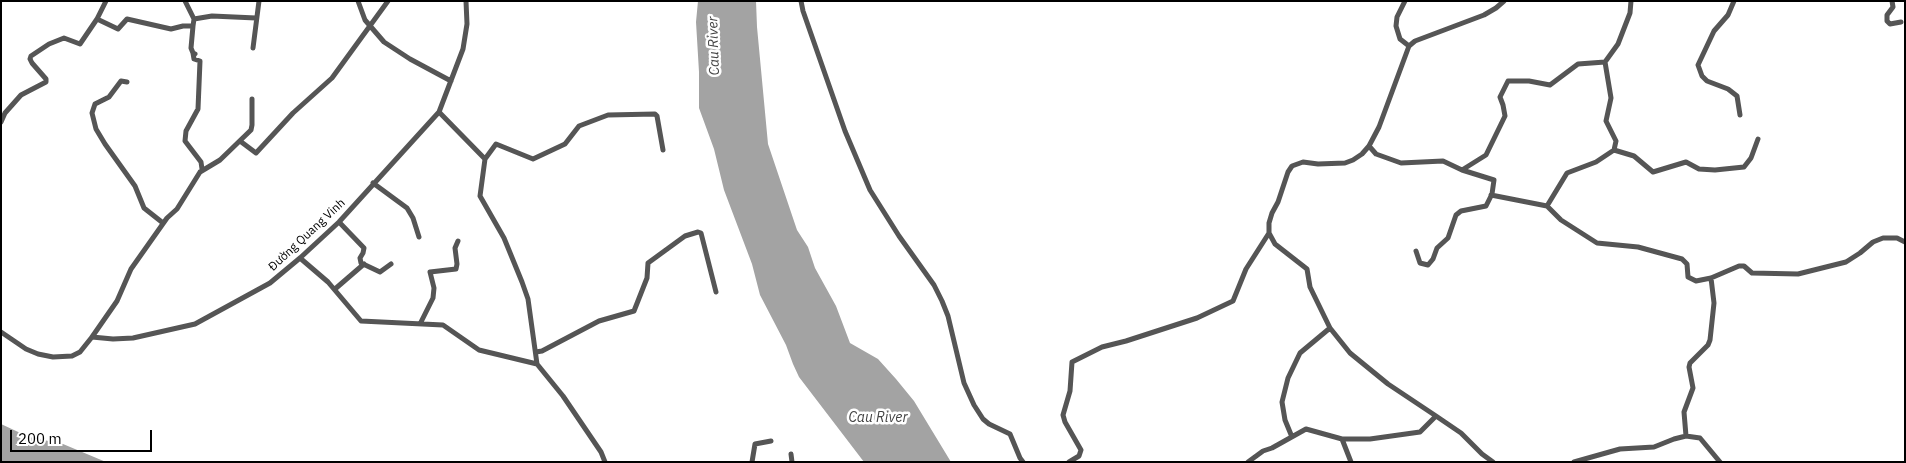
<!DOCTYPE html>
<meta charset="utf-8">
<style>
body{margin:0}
#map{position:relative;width:1906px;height:463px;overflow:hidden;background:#fff;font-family:"IBM Plex Sans",sans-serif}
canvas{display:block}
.frame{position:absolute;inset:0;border:2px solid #000;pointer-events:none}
.scale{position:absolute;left:10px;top:430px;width:142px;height:22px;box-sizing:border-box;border:2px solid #000;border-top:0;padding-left:6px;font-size:15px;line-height:18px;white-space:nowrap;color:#000;-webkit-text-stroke:4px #fff;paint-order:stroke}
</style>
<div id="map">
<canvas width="1906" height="463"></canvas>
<div class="frame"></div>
<div class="scale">200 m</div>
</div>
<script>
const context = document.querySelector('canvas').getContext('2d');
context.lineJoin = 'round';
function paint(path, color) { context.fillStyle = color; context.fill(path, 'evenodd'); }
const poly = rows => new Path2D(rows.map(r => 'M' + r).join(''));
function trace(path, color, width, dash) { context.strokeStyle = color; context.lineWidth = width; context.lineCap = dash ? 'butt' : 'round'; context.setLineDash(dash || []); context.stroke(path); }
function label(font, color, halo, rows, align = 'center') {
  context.font = font + ' "IBM Plex Sans",sans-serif'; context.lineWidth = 5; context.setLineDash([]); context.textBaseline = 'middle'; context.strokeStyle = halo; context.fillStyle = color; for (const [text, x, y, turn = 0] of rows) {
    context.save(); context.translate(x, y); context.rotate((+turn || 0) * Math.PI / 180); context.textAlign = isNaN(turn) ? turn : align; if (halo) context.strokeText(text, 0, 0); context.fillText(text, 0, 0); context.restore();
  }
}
paint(poly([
 [698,1,756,1,757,27,768,144,797,230,808,247,815,268,836,306,850,343,878,359,896,379,914,401,951,462,864,462,799,377,793,364,786,345,760,295,752,264,724,190,714,149,699,108,699,72,696,22],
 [1,424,29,437,63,444,106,462,1,462]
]), '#a3a3a3');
trace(poly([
 [106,1,97,19,118,29,127,19,171,29,183,26,193,26,194,19,185,1],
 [358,1,365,20,384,42,410,59,451,81],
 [801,1,803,11,845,131,870,190,899,236,934,285,942,301,948,316,964,383,974,405,983,419,989,424,1010,434,1020,458,1023,462],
 [1405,1,1397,17,1396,26,1400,39,1409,46],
 [1734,1,1728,15,1714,31,1698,65,1702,76,1707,81,1728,89,1737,96,1740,115],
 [1892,1,1893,7,1887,15,1887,21,1890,24,1901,22],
 [194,19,212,16,256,18],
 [193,26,191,48,193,53,195,54],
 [253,48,259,1],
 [193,53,194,59,200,61,198,109,186,131,185,141,201,162,202,169],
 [127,82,121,81,109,97,95,104,92,113,96,129,105,144,135,186,144,208,163,223],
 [439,112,485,159,480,196,504,238,522,282,528,299,537,364],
 [1,122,5,113,21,95,46,82,46,79,32,63,30,59,31,56,49,44,64,38,80,44,97,19],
 [240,141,256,153,293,113,332,78,388,1],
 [1369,146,1376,154,1401,163,1443,161,1462,170,1494,180,1492,194,1486,206,1461,211,1456,215,1448,238,1437,248,1433,259,1428,265,1420,263,1416,251],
 [1614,150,1616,141,1606,121,1611,98,1605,62,1618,44,1630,13,1631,1],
 [485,159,496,144,533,159,565,144,579,126,608,115,655,114,657,116,663,150],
 [1462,170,1486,155,1505,116,1503,105,1500,97,1508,81,1529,81,1550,85,1578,64,1605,62],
 [373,183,407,208,413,218,419,237],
 [1491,195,1547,206,1561,220,1597,243,1638,247,1682,259,1687,264,1688,277,1696,281,1711,278,1739,266,1744,266,1752,273,1798,274,1846,262,1860,253,1873,242,1883,238,1897,238,1905,242],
 [1547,206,1567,173,1596,162,1614,150,1634,156,1653,172,1686,162,1699,169,1715,170,1744,167,1751,158,1758,139],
 [339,222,364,248,363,253,360,258,361,263,380,272,391,264],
 [1269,233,1275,244,1307,269,1310,287,1330,328,1350,353,1388,384,1436,416],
 [300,258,328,282,361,321,443,325,479,350,537,364,563,396,601,452,605,462],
 [335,289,364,264],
 [420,324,433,298,434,288,430,272,456,269,457,264,455,248,458,241],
 [1,332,26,349,38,354,53,357,72,356,80,352,92,337,113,339,133,338,195,324,270,283,300,258,339,222,439,112,463,49,467,24,466,1],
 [92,337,117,301,131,269,167,218,177,209,200,172,220,160,251,130,252,125,252,99],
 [536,352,542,351,599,321,634,311,647,278,648,263,685,236,698,232,701,233,716,292],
 [1686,436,1684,412,1693,388,1689,367,1690,363,1708,345,1710,340,1714,303,1711,278],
 [1292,437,1285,420,1282,402,1288,378,1300,353,1330,328],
 [1342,439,1351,462],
 [791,454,792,462],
 [752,462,755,444,771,441],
 [1069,462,1079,456,1081,450,1065,422,1063,415,1070,391,1072,362,1102,347,1126,341,1197,318,1233,301,1246,269,1269,233,1269,223,1272,213,1278,202,1288,172,1292,166,1303,162,1318,164,1345,163,1353,160,1362,154,1369,146,1379,127,1409,46,1415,41,1484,15,1496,8,1504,1],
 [1248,462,1263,451,1272,448,1306,429,1342,439,1370,439,1420,432,1436,416,1461,433,1482,454,1493,462],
 [1574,462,1620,449,1654,447,1674,439,1686,436,1700,438,1720,462]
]), '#555', 5);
label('12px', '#000', '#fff', [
 ["Đường Quang Vinh",307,235,-43]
]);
label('italic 14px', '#444', '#fff', [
 ["Cau River",714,46,-92],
 ["Cau River",878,418]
]);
</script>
